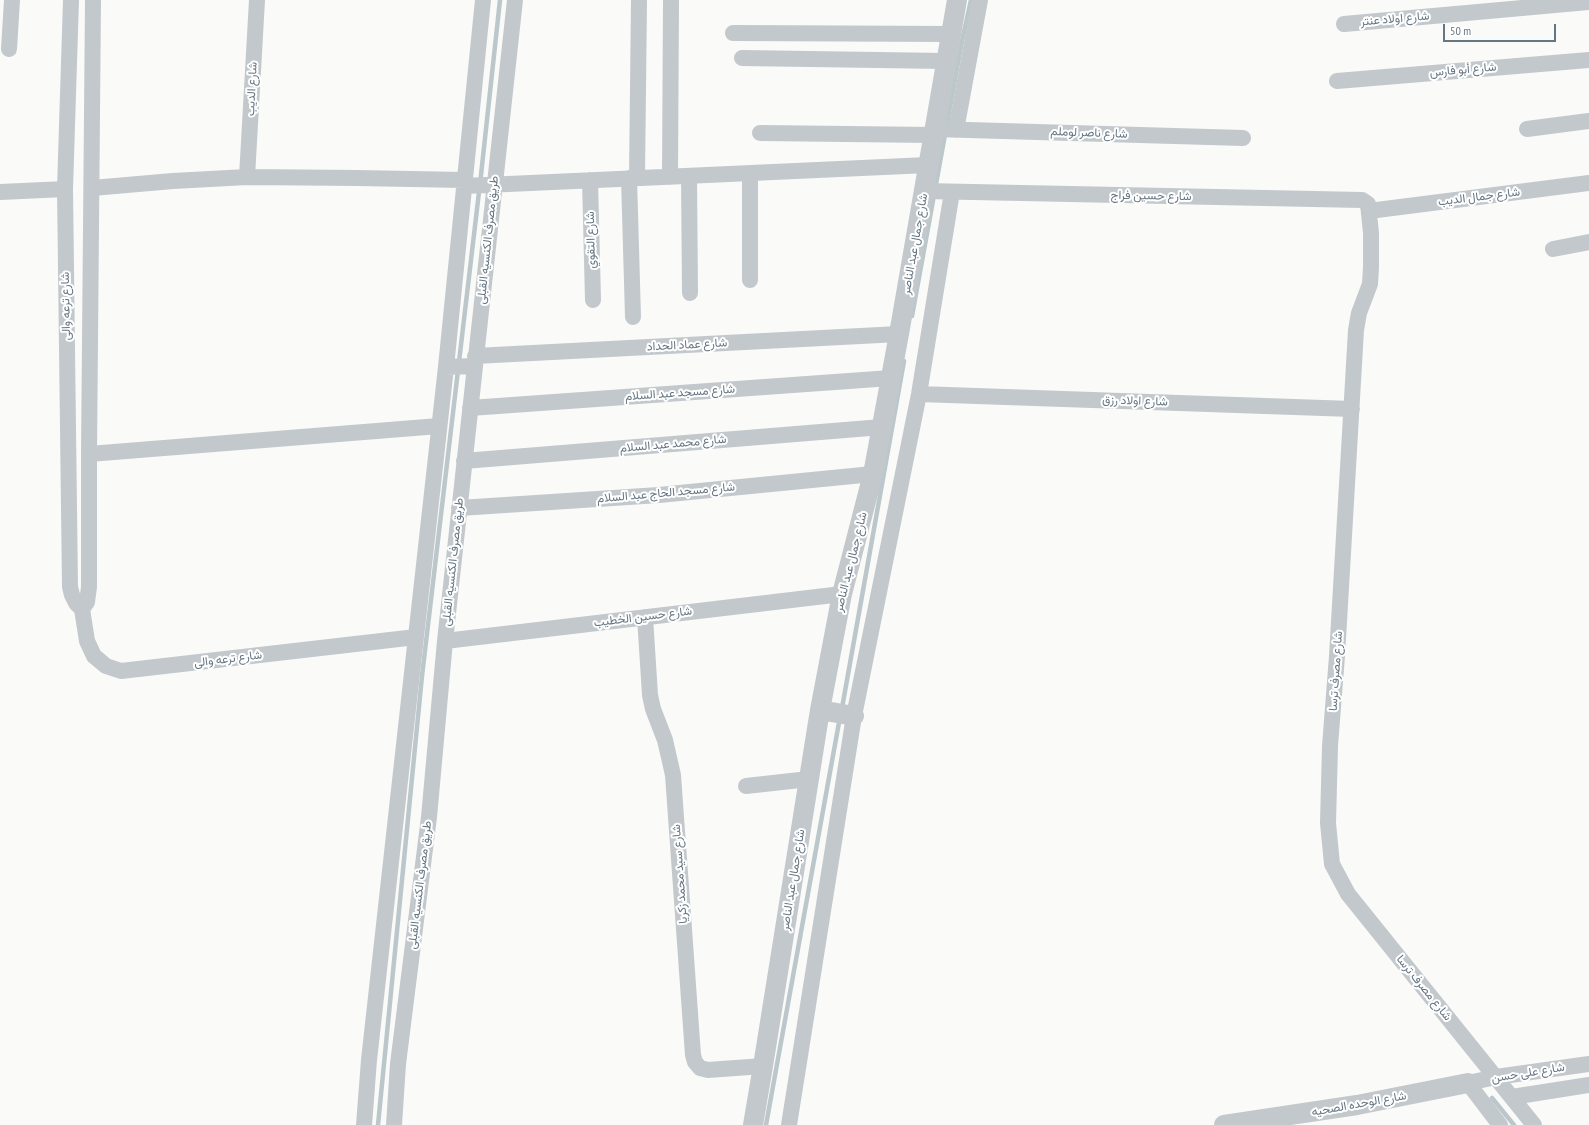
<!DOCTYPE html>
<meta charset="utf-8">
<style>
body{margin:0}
#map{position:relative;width:1589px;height:1125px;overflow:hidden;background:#fafaf8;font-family:"PT Sans Narrow",sans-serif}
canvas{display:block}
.scale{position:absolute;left:1443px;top:24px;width:113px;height:18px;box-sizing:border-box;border:2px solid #657683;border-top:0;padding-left:5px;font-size:12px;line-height:14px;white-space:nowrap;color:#657683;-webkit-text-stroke:3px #fff;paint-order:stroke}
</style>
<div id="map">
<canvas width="1589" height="1125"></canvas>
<div class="scale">50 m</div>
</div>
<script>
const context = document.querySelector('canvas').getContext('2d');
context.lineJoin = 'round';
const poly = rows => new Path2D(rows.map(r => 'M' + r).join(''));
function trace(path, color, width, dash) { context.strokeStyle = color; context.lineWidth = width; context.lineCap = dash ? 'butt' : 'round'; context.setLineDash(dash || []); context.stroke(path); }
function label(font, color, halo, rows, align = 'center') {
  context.font = font + ' "PT Sans Narrow",Vazirmatn,sans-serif'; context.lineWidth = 4; context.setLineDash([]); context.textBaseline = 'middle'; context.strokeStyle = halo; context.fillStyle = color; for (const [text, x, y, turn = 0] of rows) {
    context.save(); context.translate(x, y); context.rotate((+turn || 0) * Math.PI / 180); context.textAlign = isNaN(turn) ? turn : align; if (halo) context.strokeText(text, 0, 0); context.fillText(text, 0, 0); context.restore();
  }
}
trace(poly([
 [912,316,962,41,971,0],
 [842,708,904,361],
 [1492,1098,1514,1125],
 [378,1125,422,676,481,175,500,0],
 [766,1125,840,717]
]), '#bbc7cb', 4.5);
trace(poly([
 [71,0,65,189,70,587,72,595,76,603,82,609],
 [93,0,89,454,89,587,87,602,82,609,87,641,94,656,106,666,121,671,416,637],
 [1344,24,1589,2],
 [733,33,951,34],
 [9,49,12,0],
 [742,58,946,61],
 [1337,81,1589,60],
 [934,129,1243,138],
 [1527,129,1589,121],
 [956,130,980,0],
 [760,133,933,135],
 [750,173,750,280],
 [689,176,690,293],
 [247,177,257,0],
 [670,177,671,0],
 [629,178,633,317],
 [637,178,639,0],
 [590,180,593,300],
 [464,186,928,165],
 [92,188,173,181,247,177,357,178,464,180],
 [924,191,1362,200,1368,204,1371,233,1371,267,1370,284,1359,313,1356,330,1337,656,1330,746,1328,823,1332,864,1348,894,1534,1125],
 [0,192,65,189],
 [1369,211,1589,183],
 [1553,249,1589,242],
 [475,356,899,334],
 [446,367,474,366],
 [919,394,1352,409],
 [470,408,891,378],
 [89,454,439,426],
 [464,461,882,427],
 [459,508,659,495,873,474],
 [645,617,650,695,653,709,665,740,673,775,693,1055,695,1062,700,1068,708,1070,763,1066],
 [445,641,842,594],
 [746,786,809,779],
 [1512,1097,1589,1085],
 [364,1125,369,1060,446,367,483,0],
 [394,1125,398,1064,429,817,445,641,515,0],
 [789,1125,854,716,919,394,952,192],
 [1500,1125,1468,1083,1496,1077,1589,1064]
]), '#c3c8cc', 16);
trace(poly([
 [820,710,854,716],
 [753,1125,763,1066,820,710,842,594,873,474,899,334,957,0],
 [1224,1125,1357,1105,1468,1083]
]), '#c3c8cc', 20);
label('12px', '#657683', '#fff', [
 ["شارع اولاد عنتر",1395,19,-5],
 ["شارع أبو فارس",1463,70,-5],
 ["شارع الديب",252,89,-87],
 ["شارع ناصر لوملم",1089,133,2],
 ["شارع حسين فراج",1151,196,1],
 ["شارع جمال الديب",1479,197,-7],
 ["طريق مصرف الكنسيه القبلى",488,240,-84],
 ["شارع التقوي",591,240,-91],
 ["شارع جمال عبد الناصر",915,244,-80],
 ["شارع ترعه والى",66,306,-91],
 ["شارع عماد الحداد",687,345,-3],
 ["شارع مسجد عبد السلام",680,393,-4],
 ["شارع اولاد رزق",1135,401,2],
 ["شارع محمد عبد السلام",673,444,-5],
 ["شارع مسجد الحاج عبد السلام",666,493,-5],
 ["طريق مصرف الكنسيه القبلى",453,562,-84],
 ["شارع جمال عبد الناصر",851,562,-76],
 ["شارع حسين الخطيب",643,617,-7],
 ["شارع ترعه والى",228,659,-7],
 ["شارع مصرف ترسا",1336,671,-86],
 ["شارع سيد محمد زكريا",680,874,-94],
 ["شارع جمال عبد الناصر",793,880,-81],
 ["طريق مصرف الكنسيه القبلى",420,885,-83],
 ["شارع مصرف ترسا",1424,988,51],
 ["شارع على حسن",1528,1073,-9],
 ["شارع الوحده الصحيه",1359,1104,-10]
]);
</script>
